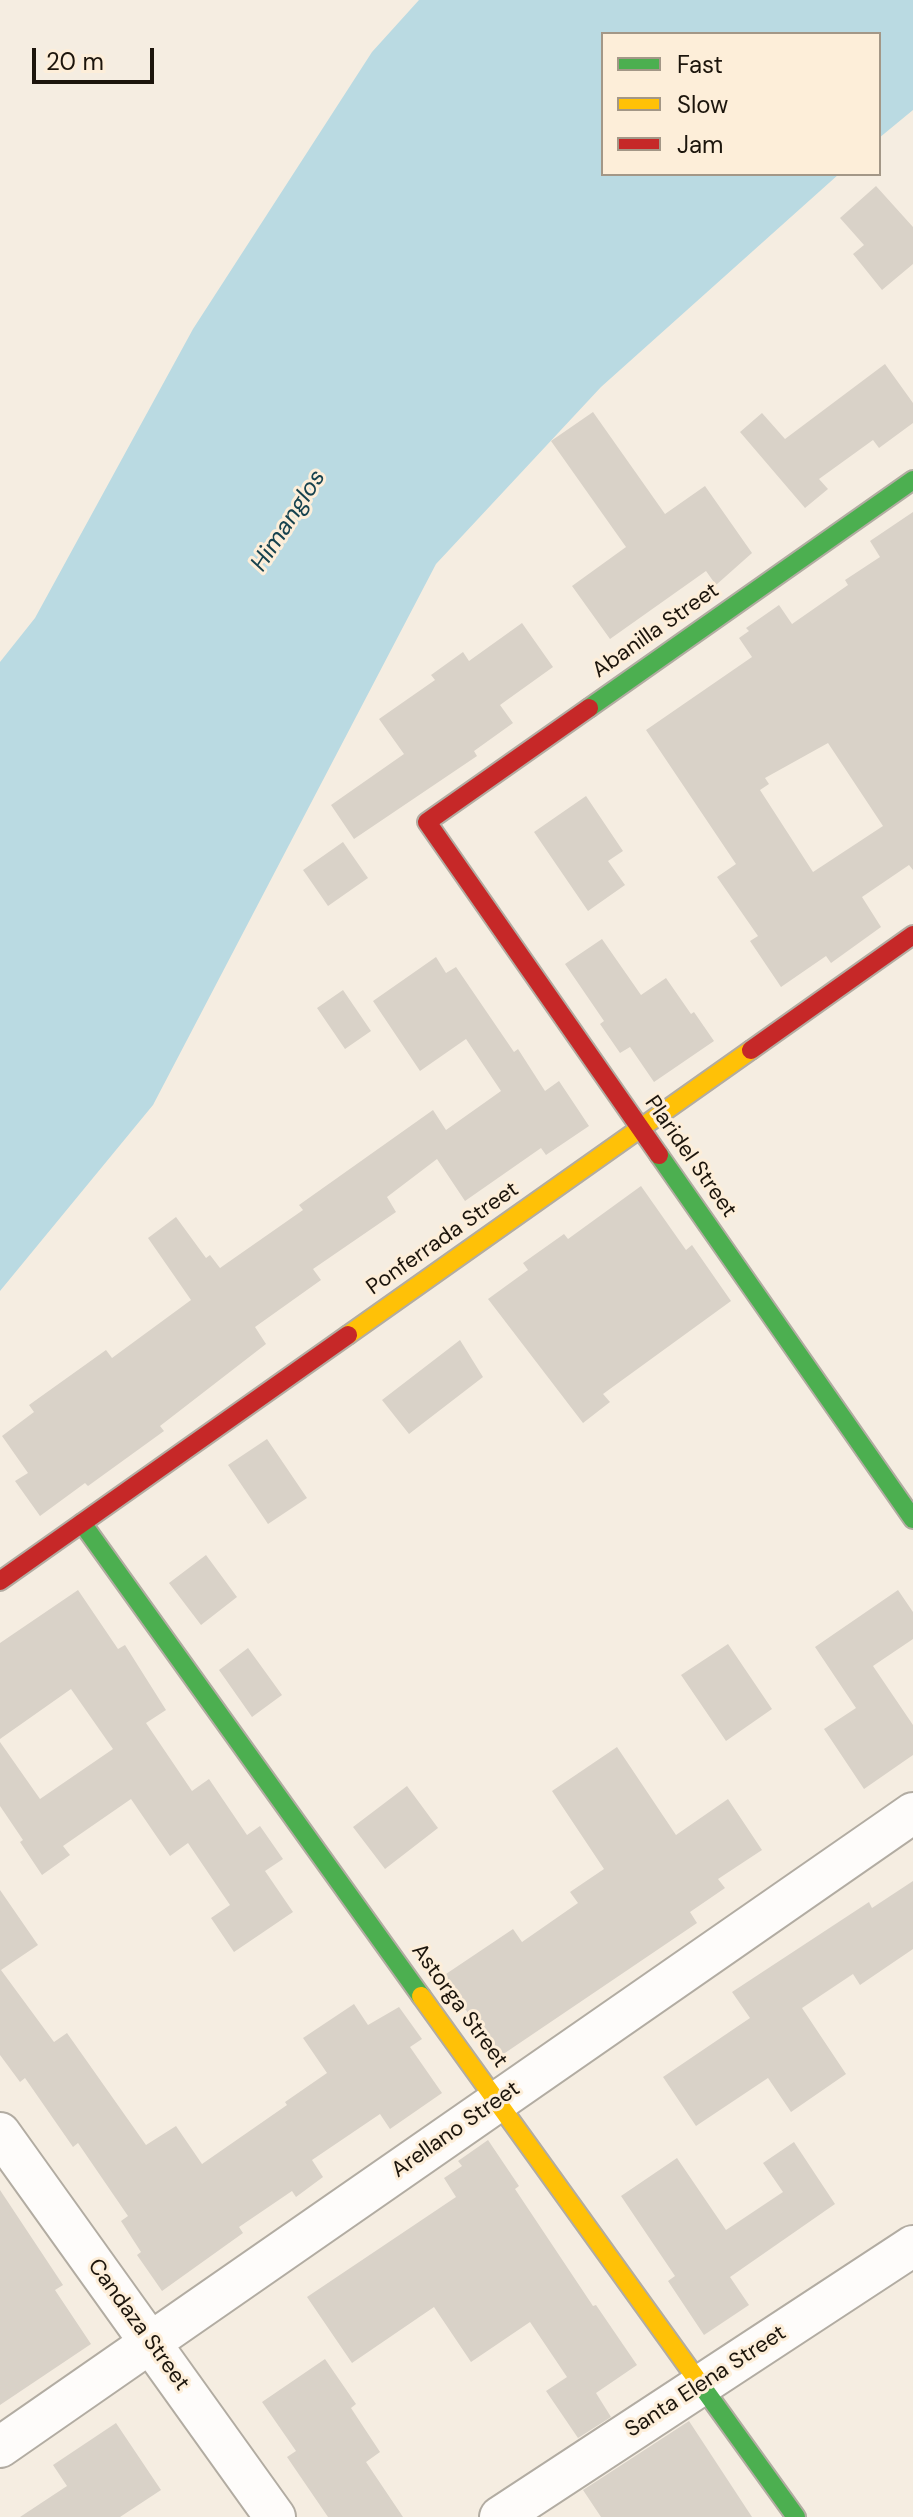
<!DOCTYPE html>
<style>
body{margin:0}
#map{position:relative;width:913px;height:2517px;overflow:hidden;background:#f5ede1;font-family:"DM Sans",sans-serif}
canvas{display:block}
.legend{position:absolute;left:601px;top:32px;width:280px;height:144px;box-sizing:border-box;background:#fdeed9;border:2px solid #a39787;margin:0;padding:10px 14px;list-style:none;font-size:24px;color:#1c150c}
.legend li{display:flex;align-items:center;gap:16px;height:40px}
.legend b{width:40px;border:2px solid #a39787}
.scale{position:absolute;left:32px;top:48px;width:122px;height:36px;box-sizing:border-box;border:4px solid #1c150c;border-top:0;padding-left:10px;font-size:24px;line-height:28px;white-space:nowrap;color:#1c150c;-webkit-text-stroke:6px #fdeed9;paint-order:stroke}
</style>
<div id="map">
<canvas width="913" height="2517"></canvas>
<ul class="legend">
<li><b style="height:10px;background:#4caf50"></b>Fast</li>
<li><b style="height:10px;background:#ffc107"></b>Slow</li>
<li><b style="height:10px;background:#c62828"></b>Jam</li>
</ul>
<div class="scale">20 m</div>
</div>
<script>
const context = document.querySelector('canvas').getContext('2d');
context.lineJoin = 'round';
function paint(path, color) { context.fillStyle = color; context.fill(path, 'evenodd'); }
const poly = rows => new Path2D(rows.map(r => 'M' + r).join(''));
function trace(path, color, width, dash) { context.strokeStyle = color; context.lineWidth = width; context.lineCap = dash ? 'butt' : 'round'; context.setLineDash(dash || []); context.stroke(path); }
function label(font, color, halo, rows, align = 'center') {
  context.font = font + ' "DM Sans",sans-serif'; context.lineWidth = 6; context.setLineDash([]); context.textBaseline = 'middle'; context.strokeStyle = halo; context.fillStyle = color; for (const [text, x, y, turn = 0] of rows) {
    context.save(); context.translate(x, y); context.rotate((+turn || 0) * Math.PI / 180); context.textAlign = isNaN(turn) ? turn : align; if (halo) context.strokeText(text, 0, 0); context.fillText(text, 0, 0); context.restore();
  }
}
paint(poly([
 [419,0,913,0,913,110,879,138,879,34,603,34,603,174,839,174,601,387,436,564,153,1105,0,1291,0,662,35,618,193,329,372,52]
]), '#badae2');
paint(poly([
 [876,186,913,227,913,264,882,290,853,254,864,245,840,218],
 [885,364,913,403,913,423,879,448,873,440,819,479,828,489,805,508,740,432,762,413,785,439],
 [593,412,665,514,705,486,752,553,716,585,706,571,610,639,572,586,626,547,551,441],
 [913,512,913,870,909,865,862,897,881,927,831,963,826,956,781,987,750,941,758,936,717,877,736,864,646,730,752,657,739,638,749,631,746,628,779,605,792,624,848,585,845,580,880,557,870,541],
 [828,743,883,826,813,872,760,790,769,784,765,778],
 [522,623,553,667,500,705,513,723,474,751,477,756,354,839,331,805,404,754,379,719,435,680,431,675,463,652,469,661],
 [586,796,623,851,608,861,625,885,588,911,534,832],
 [343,842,368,878,328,906,303,870],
 [602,939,641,995,666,978,691,1014,694,1012,714,1041,654,1082,630,1047,620,1053,600,1024,604,1021,565,964],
 [436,957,446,973,456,967,514,1052,518,1049,545,1091,559,1081,589,1126,546,1155,541,1148,465,1201,437,1159,387,1197,396,1212,313,1269,321,1280,255,1327,266,1344,160,1426,164,1431,88,1486,85,1483,40,1516,15,1481,28,1473,2,1436,34,1412,29,1405,106,1350,112,1358,191,1300,148,1238,176,1217,206,1258,210,1255,220,1268,303,1210,299,1205,433,1110,446,1130,501,1091,466,1039,420,1071,373,1001],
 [343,990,371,1031,345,1049,317,1008],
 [641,1186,686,1250,692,1245,731,1301,603,1394,610,1402,583,1423,488,1299,528,1270,523,1263,564,1234,568,1239],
 [460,1340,483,1377,409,1434,382,1400],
 [267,1439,307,1498,268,1524,228,1465],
 [206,1555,237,1597,201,1625,169,1583],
 [78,1590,118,1649,125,1645,166,1710,146,1723,192,1791,209,1779,247,1835,260,1826,283,1859,265,1871,293,1912,234,1952,211,1918,230,1905,188,1843,170,1856,131,1799,63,1846,70,1855,42,1875,20,1842,23,1840,0,1806,0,1742,40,1799,113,1749,71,1689,0,1739,0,1643],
 [898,1590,913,1612,913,1639,873,1666,913,1725,913,1755,864,1789,824,1729,856,1708,815,1647],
 [728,1644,772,1709,726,1741,681,1675],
 [248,1648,282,1695,252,1717,219,1670],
 [617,1747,676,1835,728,1799,762,1850,718,1879,725,1888,690,1912,697,1923,499,2057,466,2010,463,2010,440,1978,513,1929,522,1942,578,1903,570,1892,604,1869,552,1791],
 [407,1786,438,1828,385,1869,353,1827],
 [913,1881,913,1949,860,1985,853,1974,802,2008,846,2074,791,2112,768,2078,696,2126,663,2077,750,2018,732,1992,869,1902,872,1908],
 [0,1890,38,1945,1,1970,54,2042,67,2033,146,2145,176,2126,202,2164,287,2105,285,2102,327,2073,303,2038,354,2004,368,2025,399,2007,422,2039,410,2047,442,2093,390,2129,380,2114,312,2160,323,2177,296,2197,292,2191,239,2227,243,2233,162,2291,137,2255,141,2252,121,2221,128,2216,78,2143,73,2147,25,2078,20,2082,0,2055],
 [488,2140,519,2186,515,2189,593,2306,596,2305,637,2365,596,2393,611,2417,578,2438,546,2391,567,2377,530,2322,471,2362,434,2307,352,2363,307,2297,456,2197,444,2178,462,2166,458,2161],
 [794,2142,835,2204,730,2277,749,2305,704,2335,668,2281,675,2276,621,2196,677,2158,726,2230,783,2192,763,2163],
 [0,2190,63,2285,55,2290,91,2344,0,2405],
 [325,2359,356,2404,351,2408,380,2452,366,2462,403,2517,328,2517,287,2457,296,2451,262,2402],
 [689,2421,752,2517,601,2517,583,2490],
 [116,2423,161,2490,120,2517,20,2517,67,2486,53,2465]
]), '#d9d2c8');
const street = poly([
 [0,2133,275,2517],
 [0,2447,913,1813],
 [500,2517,913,2246]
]);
const fast = poly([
 [589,708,913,480],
 [659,1155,913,1519],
 [82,1523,421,1996],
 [701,2385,796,2517]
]);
const slow = poly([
 [348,1335,751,1050],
 [421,1996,701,2385]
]);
const jam = poly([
 [589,708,427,822,659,1155],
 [751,1050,913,935],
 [0,1581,348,1335]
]);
trace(street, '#b2aca2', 44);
trace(fast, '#b2aca2', 22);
trace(slow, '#b2aca2', 22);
trace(jam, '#b2aca2', 22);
trace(street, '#fefcfa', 40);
trace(fast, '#4caf50', 18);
trace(slow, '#ffc107', 18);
trace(jam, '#c62828', 18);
label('22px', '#1c150c', '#fdeed9', [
 ["Abanilla Street",656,631,-35],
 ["Plaridel Street",690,1157,55],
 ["Ponferrada Street",443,1239,-35],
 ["Astorga Street",459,2006,54],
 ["Arellano Street",456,2130,-35],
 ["Candaza Street",138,2325,54],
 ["Santa Elena Street",706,2382,-33]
]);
label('italic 24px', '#16424e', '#fdeed9', [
 ["Himanglos",289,521,-57]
]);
</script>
